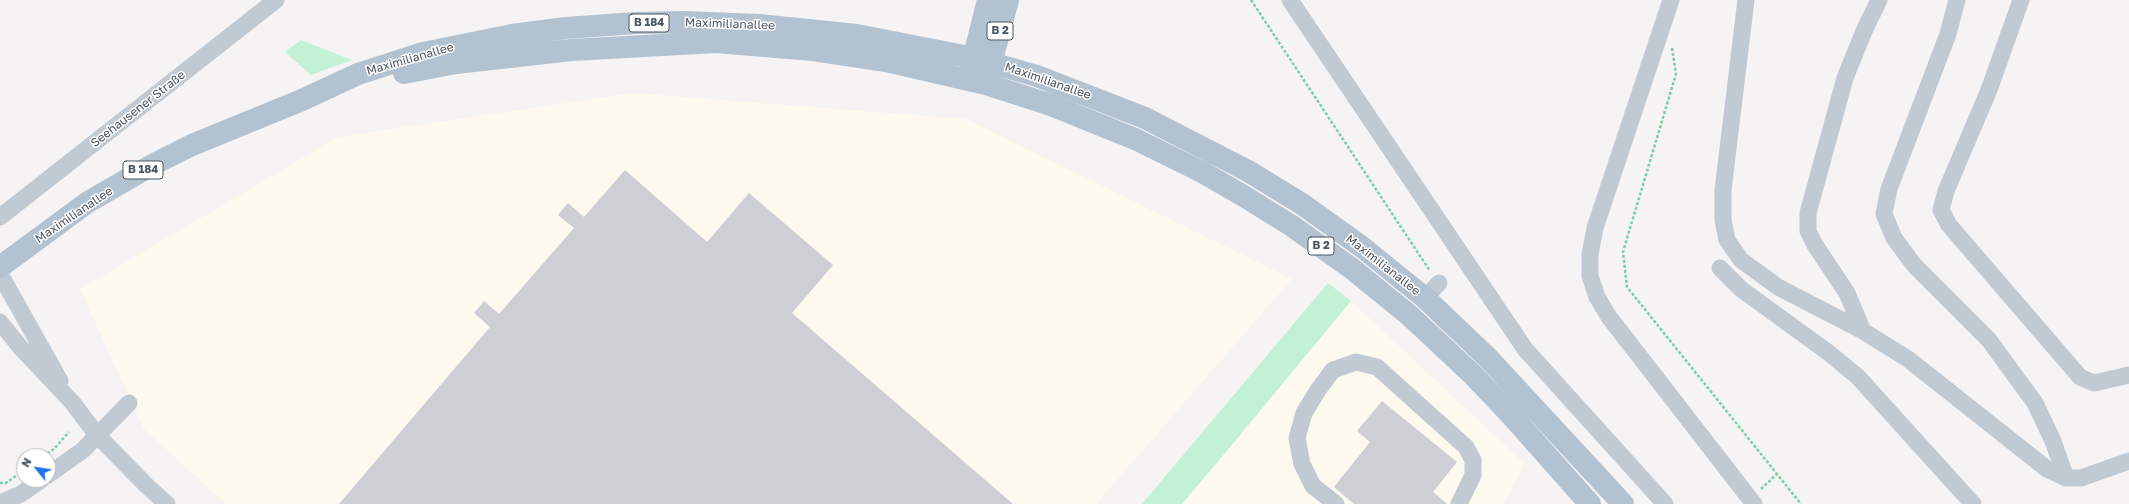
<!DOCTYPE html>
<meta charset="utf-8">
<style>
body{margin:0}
#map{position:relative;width:2129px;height:504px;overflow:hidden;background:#f5f3f3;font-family:"Golos Text",sans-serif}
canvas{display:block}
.north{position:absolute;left:16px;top:448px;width:40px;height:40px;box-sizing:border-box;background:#fff;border:1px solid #b7bbc0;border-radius:50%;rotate:300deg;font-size:11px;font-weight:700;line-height:16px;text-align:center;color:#4a5661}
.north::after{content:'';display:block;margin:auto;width:14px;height:18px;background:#1a73e8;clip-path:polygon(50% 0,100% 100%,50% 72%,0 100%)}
</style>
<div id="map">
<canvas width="2129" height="504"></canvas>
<div class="north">N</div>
</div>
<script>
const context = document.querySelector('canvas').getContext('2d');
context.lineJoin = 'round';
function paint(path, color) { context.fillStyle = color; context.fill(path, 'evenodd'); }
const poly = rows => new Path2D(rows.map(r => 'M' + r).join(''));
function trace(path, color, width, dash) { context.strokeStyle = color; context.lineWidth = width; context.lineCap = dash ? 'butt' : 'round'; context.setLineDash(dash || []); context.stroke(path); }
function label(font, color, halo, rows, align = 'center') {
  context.font = font + ' "Golos Text",sans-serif'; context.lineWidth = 3; context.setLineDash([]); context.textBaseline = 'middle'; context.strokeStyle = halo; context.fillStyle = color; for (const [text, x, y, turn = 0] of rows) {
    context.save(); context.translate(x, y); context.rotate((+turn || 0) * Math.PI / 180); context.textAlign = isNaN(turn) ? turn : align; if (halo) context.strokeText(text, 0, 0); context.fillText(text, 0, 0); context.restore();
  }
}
paint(poly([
 [632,93,966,119,1292,279,1096,504,226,504,144,429,80,289,338,137],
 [1351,301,1525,464,1503,504,1182,504]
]), '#fdf9ef');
paint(poly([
 [301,40,352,60,311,75,285,52],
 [1328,283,1351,301,1231,446,1182,504,1142,504]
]), '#c3f1d5');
paint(poly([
 [625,170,707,242,749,193,833,265,792,313,1013,504,339,504,490,327,474,313,484,301,499,314,574,228,558,215,568,203,584,217],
 [1382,401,1457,462,1433,492,1447,504,1354,504,1334,487,1370,442,1357,431]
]), '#cdcfd5');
trace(poly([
 [1251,0,1430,271],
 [1672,48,1676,74,1623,252,1627,287,1777,474],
 [43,456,54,449,69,432],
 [0,483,6,483,24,470],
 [1761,489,1777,474,1801,504]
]), '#7ad0a6', 2.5, [3, 2]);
trace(poly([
 [1290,0,1525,349,1665,504],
 [1671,0,1595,228,1590,254,1590,276,1597,297,1609,317,1754,504],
 [1746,0,1723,190,1723,220,1727,240,1741,260,1778,287,1863,331,1908,359,2047,469,2066,478,2081,478,2129,461],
 [1957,0,1948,34,1889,189,1884,214,1894,238,1914,265,1989,340,2035,403,2053,441,2066,478],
 [2021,0,1989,90,1946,191,1941,210,1949,225,2080,377,2094,383,2129,375],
 [0,217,276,0],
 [1720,268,1741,289,1829,353,1858,377,1973,504],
 [0,274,60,381],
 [1425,298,1439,283],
 [0,322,21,348,72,402,97,435,147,486,167,504],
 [1863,331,1847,293,1815,245,1808,231,1808,213,1845,78,1864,31,1879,0],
 [48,475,83,450,129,403],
 [0,503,21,494,41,480],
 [1336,504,1313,486,1302,464,1297,438,1304,413,1318,390,1333,370,1356,362,1377,367,1466,447,1473,460,1473,475,1459,504]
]), '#c1cad2', 17);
trace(poly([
 [970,72,988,0],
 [404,73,456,63,572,50,716,42,813,50,886,61,986,84,1051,105,1135,139,1202,172,1242,195,1292,226,1351,268,1409,315,1473,375,1511,415,1590,504],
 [988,75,1008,0],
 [0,267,88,202,154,164,192,145,302,100,358,74,423,53,512,35,566,28,636,23,684,22,759,25,857,35,974,58,1037,76,1145,118,1248,171,1302,204,1362,247,1425,298,1488,358,1623,504]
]), '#b3c2d1', 22);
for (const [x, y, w] of [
 [649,23,40],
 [1000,31,26],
 [143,170,40],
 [1321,246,26]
]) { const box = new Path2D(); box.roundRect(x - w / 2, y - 9, w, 18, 3); context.fillStyle = '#fff'; context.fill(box); trace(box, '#4a5661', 1); }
label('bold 11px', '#4a5661', null, [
 ["B 184",649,23],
 ["B 2",1000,31],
 ["B 184",143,170],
 ["B 2",1321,246]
]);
label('12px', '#4a5661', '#fff', [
 ["Maximilianallee",730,24,2],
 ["Maximilianallee",410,59,-16],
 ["Maximilianallee",1048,81,19],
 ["Seehausener Straße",138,109,-38],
 ["Maximilianallee",74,215,-34],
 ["Maximilianallee",1383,265,38]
]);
</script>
